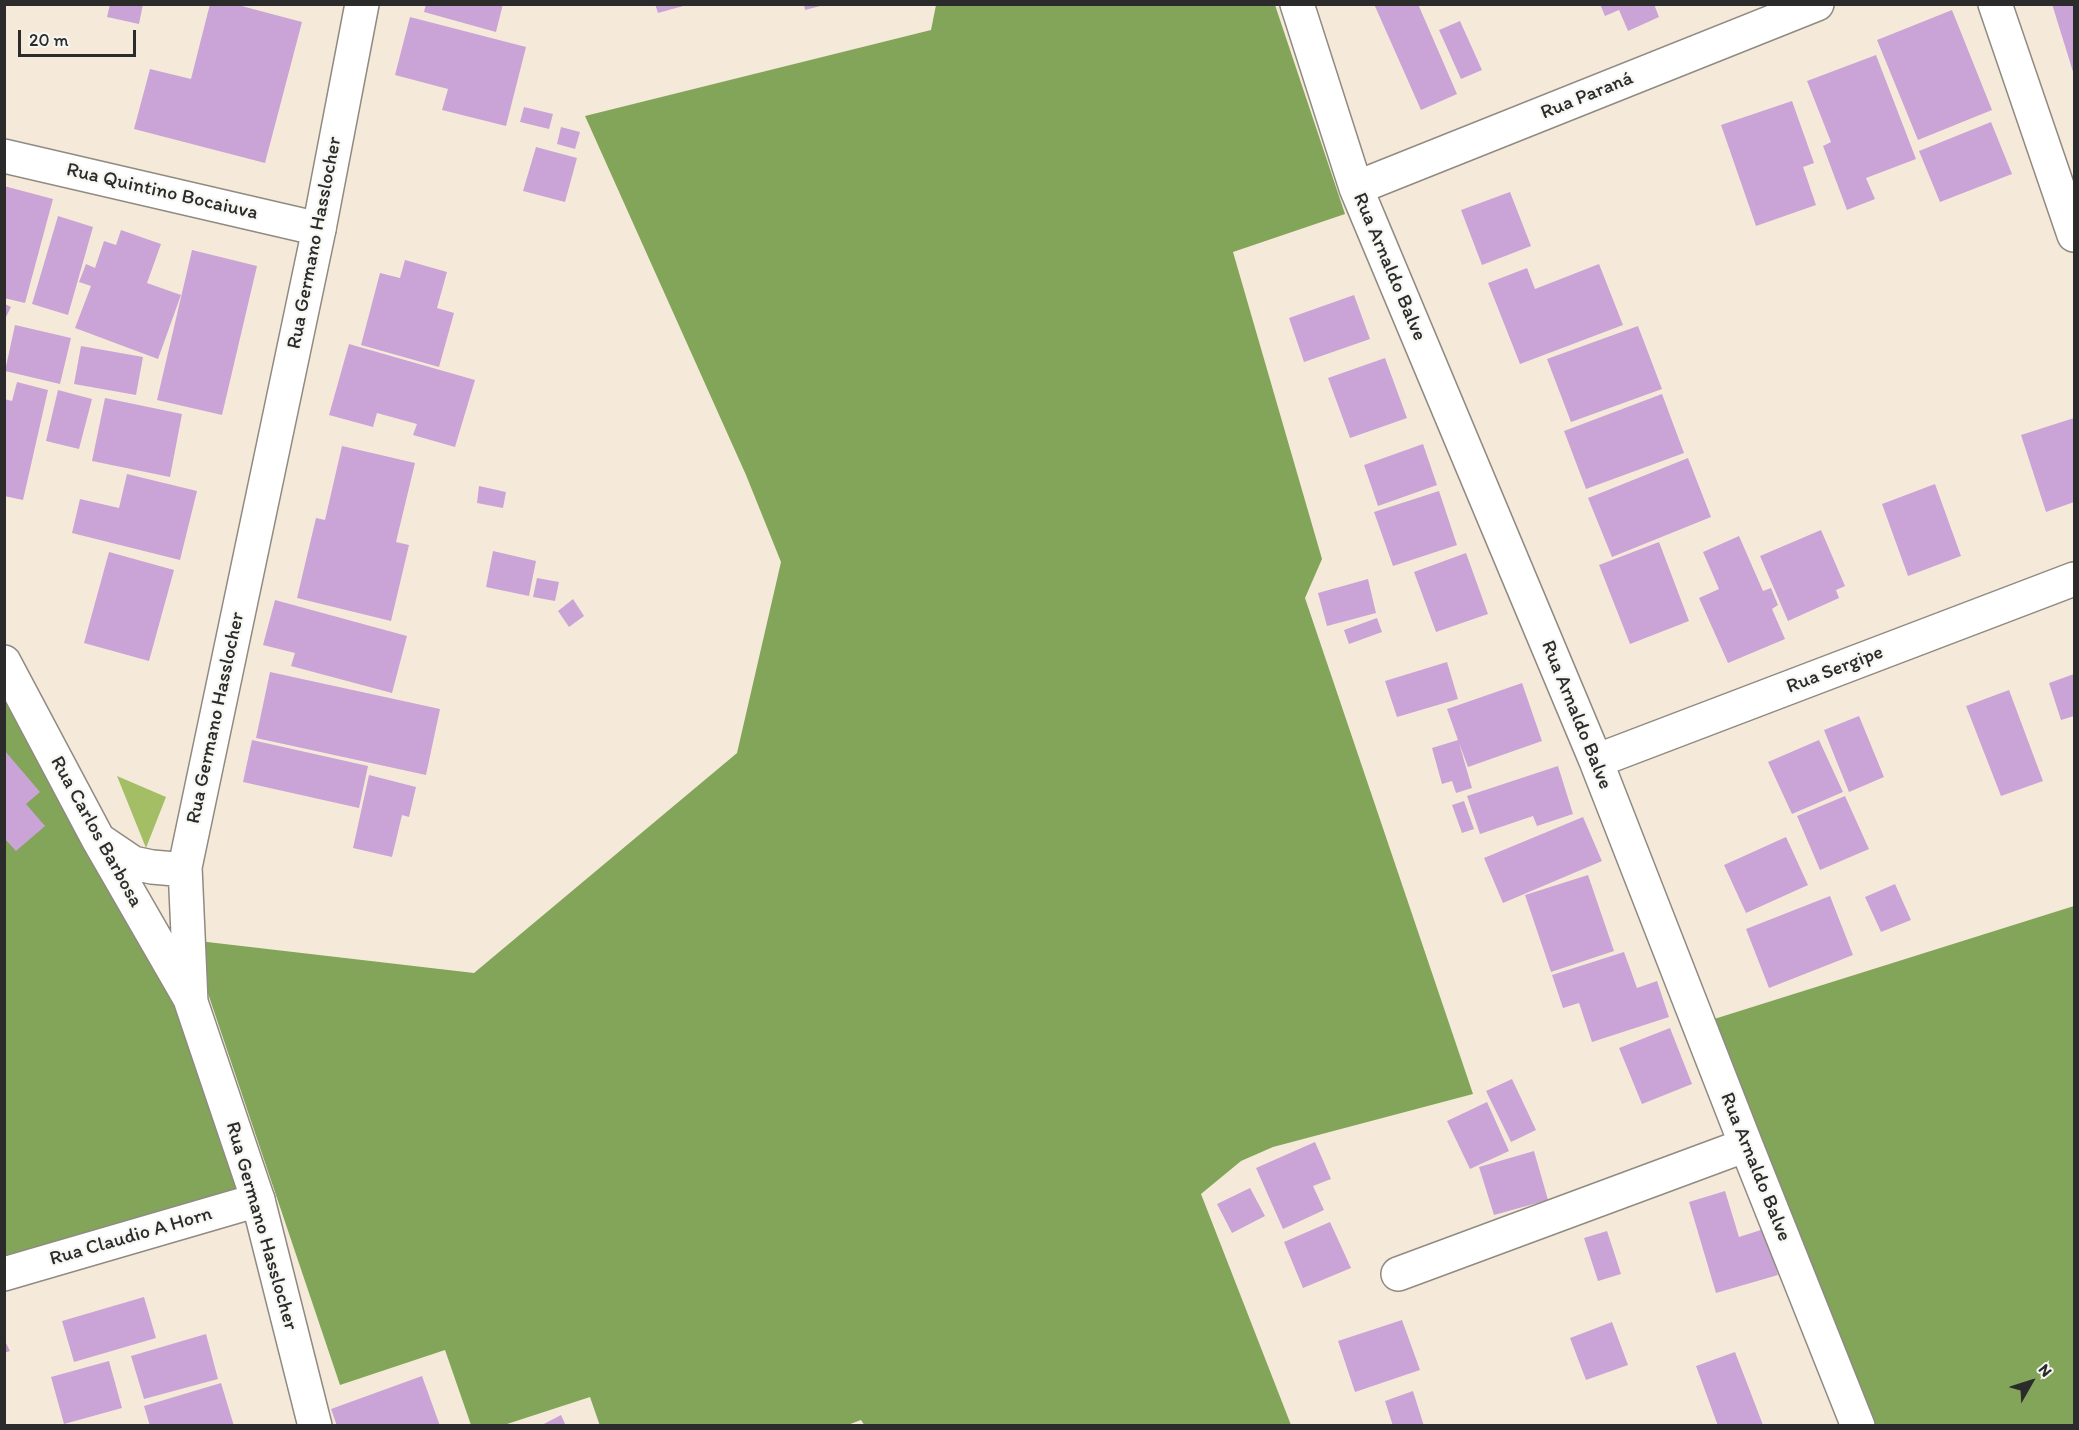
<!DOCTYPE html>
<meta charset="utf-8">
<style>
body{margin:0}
#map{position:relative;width:2079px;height:1430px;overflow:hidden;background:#f5ead9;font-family:Itim,sans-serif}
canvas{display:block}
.frame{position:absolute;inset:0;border:6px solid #2b2b2b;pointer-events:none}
.north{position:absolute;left:2001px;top:1352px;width:60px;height:60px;-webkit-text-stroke:4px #f6f6f2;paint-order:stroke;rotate:51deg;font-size:16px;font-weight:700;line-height:24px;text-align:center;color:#2b2b2b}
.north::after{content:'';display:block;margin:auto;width:21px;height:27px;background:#2b2b2b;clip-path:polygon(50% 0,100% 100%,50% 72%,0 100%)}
.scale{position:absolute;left:18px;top:30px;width:118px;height:27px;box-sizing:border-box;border:3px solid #2b2b2b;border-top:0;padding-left:8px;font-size:18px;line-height:21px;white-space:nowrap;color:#2b2b2b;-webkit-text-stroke:4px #f6f6f2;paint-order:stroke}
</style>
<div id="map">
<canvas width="2079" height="1430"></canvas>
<div class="frame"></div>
<div class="north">N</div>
<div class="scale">20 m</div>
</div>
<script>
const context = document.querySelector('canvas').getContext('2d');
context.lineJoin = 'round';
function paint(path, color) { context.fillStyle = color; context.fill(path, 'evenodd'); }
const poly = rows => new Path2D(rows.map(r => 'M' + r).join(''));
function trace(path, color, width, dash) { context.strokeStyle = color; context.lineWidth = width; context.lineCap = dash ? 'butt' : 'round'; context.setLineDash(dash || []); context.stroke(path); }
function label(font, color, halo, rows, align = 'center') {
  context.font = font + ' Itim,sans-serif'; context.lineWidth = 4.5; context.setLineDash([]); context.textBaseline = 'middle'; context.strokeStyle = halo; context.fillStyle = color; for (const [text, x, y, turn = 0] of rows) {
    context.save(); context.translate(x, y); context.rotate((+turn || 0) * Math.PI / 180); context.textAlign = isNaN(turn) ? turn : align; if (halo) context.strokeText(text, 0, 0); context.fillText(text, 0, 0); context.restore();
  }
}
paint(poly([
 [117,776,166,797,146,848]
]), '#a3be65');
paint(poly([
 [936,5,1275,5,1345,214,1233,252,1322,559,1305,598,1473,1094,1273,1147,1241,1161,1201,1194,1291,1425,865,1426,861,1420,845,1426,600,1426,590,1397,504,1425,471,1425,445,1350,340,1385,190,940,474,973,737,753,781,562,746,475,585,116,931,30],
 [4,683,178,997,243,1190,4,1257],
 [2074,906,2074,1425,1865,1425,1711,1020]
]), '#82a55a');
paint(poly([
 [110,4,143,4,139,24,107,17],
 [210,4,234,4,302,22,265,163,134,129,150,69,191,79],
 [426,4,503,4,496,32,424,12],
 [655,4,687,4,687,5,658,13],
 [804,4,824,4,824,5,805,10],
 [1374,4,1418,4,1457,94,1421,110],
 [1600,4,1654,4,1659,17,1628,31,1619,10,1605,16],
 [2052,4,2074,4,2074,75],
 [1952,10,1992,110,1918,140,1877,40],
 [410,17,526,47,506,126,442,110,448,89,395,75],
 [1460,21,1482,70,1461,79,1439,30],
 [1876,55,1916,159,1866,178,1875,199,1847,210,1823,146,1831,142,1807,81],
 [1792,101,1814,163,1803,167,1816,205,1756,226,1721,125],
 [524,107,553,114,549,129,520,122],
 [1991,122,2012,174,1940,202,1919,151],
 [561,127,580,132,575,149,557,144],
 [536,147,577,158,565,202,523,191],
 [4,186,53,199,25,303,4,298],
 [1510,192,1531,246,1482,265,1461,210],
 [58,216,93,227,68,315,32,304],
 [121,230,161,244,147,283,181,295,158,359,75,328,91,286,79,282,86,264,95,268,104,241,116,245],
 [192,250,257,266,222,415,157,400],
 [405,260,447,272,437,308,454,313,439,367,361,345,380,273,400,278],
 [1599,264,1623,325,1520,364,1488,283,1527,268,1535,289],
 [1354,295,1370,339,1304,362,1289,318],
 [5,304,11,307,5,319],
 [15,325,71,338,60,384,5,371],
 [1638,326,1662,389,1571,422,1547,359],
 [349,344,475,380,455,447,413,435,417,424,377,413,373,427,329,415],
 [81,346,143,357,136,395,74,384],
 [1385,358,1407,418,1350,438,1328,378],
 [17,382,48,390,23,500,4,496,4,399,12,401],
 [58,390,92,399,79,449,46,441],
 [1662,394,1684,453,1586,489,1564,431],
 [105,398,182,414,170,477,92,461],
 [2074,418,2074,502,2046,512,2021,435],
 [1423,444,1437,485,1378,506,1364,465],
 [342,446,415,463,396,542,409,545,391,621,297,598,316,518,325,520],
 [1688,458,1711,517,1612,557,1588,498],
 [127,474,197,491,180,560,72,533,80,499,119,508],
 [1935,484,1961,556,1908,576,1882,504],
 [479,486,506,492,503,508,477,503],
 [1439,491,1457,545,1393,566,1374,512],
 [1821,530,1845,586,1836,590,1839,598,1788,621,1760,556],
 [1739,536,1763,591,1771,588,1778,605,1772,609,1785,639,1728,663,1699,598,1719,589,1703,552],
 [1659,542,1689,621,1630,644,1599,565],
 [493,551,536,561,529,596,486,587],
 [109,552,174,570,149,661,84,643],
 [1466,553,1488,614,1436,632,1414,572],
 [537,578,559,582,555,601,533,597],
 [1368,579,1376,613,1327,626,1318,593],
 [573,599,584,616,569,627,558,611],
 [275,600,407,636,392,693,291,666,295,653,263,645],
 [1377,618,1382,632,1349,644,1344,630],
 [1447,662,1458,699,1397,717,1385,681],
 [270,672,440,709,426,775,256,738],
 [2074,674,2074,716,2061,720,2049,683],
 [1522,683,1542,741,1468,767,1459,743,1472,788,1456,793,1452,781,1442,784,1432,748,1458,740,1447,709],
 [2009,690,2043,781,2001,796,1966,706],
 [1859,716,1884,777,1849,792,1824,730],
 [252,740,368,766,359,808,243,782],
 [1819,740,1843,792,1792,814,1768,762],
 [5,751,40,792,26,804,45,826,16,851,5,839],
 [1558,766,1573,814,1537,826,1533,816,1480,834,1467,796],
 [369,775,416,787,409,817,402,815,392,857,353,848],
 [1845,796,1869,849,1820,870,1797,816],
 [1464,801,1474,829,1462,833,1452,805],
 [1583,817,1602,861,1503,903,1484,858],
 [1786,837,1808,885,1746,913,1724,865],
 [1588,875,1614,951,1551,972,1525,895],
 [1895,884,1911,920,1881,932,1865,897],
 [1830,896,1853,955,1769,988,1746,929],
 [1624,952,1637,988,1657,981,1669,1017,1592,1042,1579,1003,1563,1008,1552,975],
 [1670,1028,1692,1084,1642,1104,1619,1048],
 [1512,1079,1536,1130,1511,1142,1486,1091],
 [1487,1102,1509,1151,1470,1169,1447,1121],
 [1315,1142,1331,1179,1313,1186,1324,1210,1283,1229,1256,1168],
 [1534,1151,1548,1200,1494,1215,1479,1167],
 [1250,1188,1265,1216,1232,1233,1217,1204],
 [1725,1191,1739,1237,1764,1229,1778,1275,1716,1293,1689,1202],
 [1330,1222,1351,1268,1303,1288,1284,1242],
 [1607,1231,1621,1274,1598,1281,1584,1238],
 [144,1297,156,1338,74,1362,62,1321],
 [1402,1320,1420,1370,1355,1392,1338,1341],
 [1612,1322,1628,1365,1586,1380,1570,1338],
 [206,1334,218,1379,144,1399,131,1356],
 [4,1339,10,1351,4,1353],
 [1735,1352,1763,1425,1761,1426,1718,1426,1696,1366],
 [109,1361,122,1408,64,1424,51,1377],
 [422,1376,440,1426,337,1426,331,1409],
 [221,1383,234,1426,150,1426,144,1406],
 [1413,1391,1424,1426,1393,1426,1385,1401],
 [561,1415,566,1426,540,1426]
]), '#caa4d7');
const minor = poly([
 [1297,4,1356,188,1596,761,1746,1145,1858,1426],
 [4,156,319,229],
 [1356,188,1817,4],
 [1596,761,2074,579],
 [4,1274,258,1200],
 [1398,1274,1746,1145]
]);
const tertiary = poly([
 [1995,4,2074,235]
]);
const secondary = poly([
 [4,662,98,839,189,997],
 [102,842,133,863,152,867,175,869,185,867],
 [315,1426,258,1200,191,1002,185,867,319,229,362,4]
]);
trace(minor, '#908a82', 36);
trace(tertiary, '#908a82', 36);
trace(secondary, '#908a82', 36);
trace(minor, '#fff', 33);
trace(tertiary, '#fff', 33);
trace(secondary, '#fff', 33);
label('20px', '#2b2b2b', '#f6f6f2', [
 ["Rua Paraná",1587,96,-22],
 ["Rua Quintino Bocaiuva",162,192,13],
 ["Rua Germano Hasslocher",315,243,-79],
 ["Rua Arnaldo Balve",1389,267,67],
 ["Rua Sergipe",1835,670,-21],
 ["Rua Arnaldo Balve",1576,715,68],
 ["Rua Germano Hasslocher",216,718,-78],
 ["Rua Carlos Barbosa",96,832,61],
 ["Rua Arnaldo Balve",1755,1167,68],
 ["Rua Germano Hasslocher",261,1226,74],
 ["Rua Claudio A Horn",131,1237,-16]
]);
</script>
